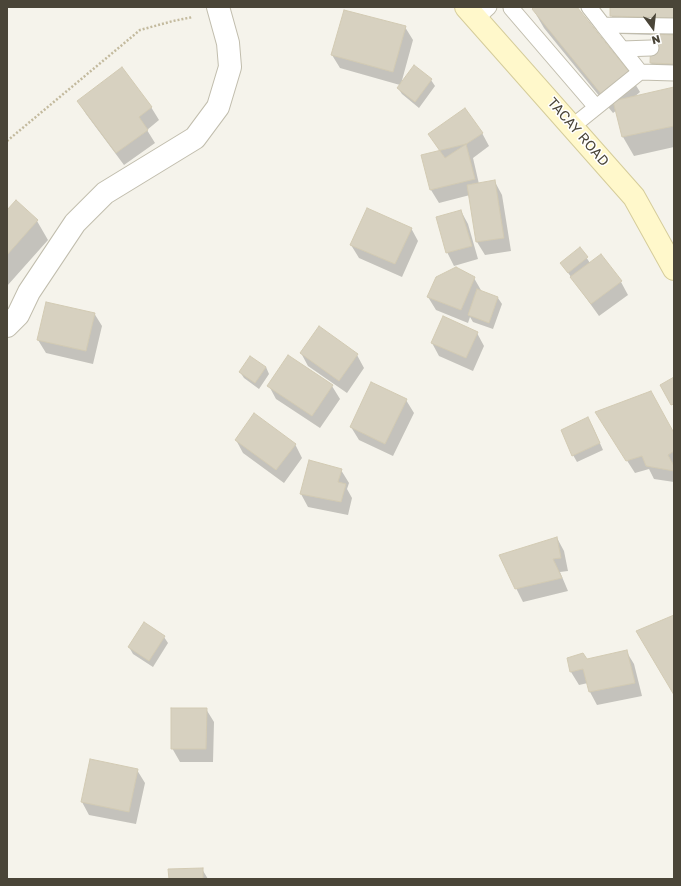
<!DOCTYPE html>
<style>
body{margin:0}
#map{position:relative;width:681px;height:886px;overflow:hidden;background:#f5f3eb;font-family:"Golos Text",sans-serif}
canvas{display:block}
.frame{position:absolute;inset:0;border:8px solid #4a4538;pointer-events:none}
.north{position:absolute;left:633px;top:8px;width:40px;height:40px;-webkit-text-stroke:3px #fff;paint-order:stroke;rotate:165deg;font-size:11px;font-weight:700;line-height:16px;text-align:center;color:#4a4538}
.north::after{content:'';display:block;margin:auto;width:14px;height:18px;background:#4a4538;clip-path:polygon(50% 0,100% 100%,50% 72%,0 100%)}
</style>
<div id="map">
<canvas width="681" height="886"></canvas>
<div class="frame"></div>
<div class="north">N</div>
</div>
<script>
const context = document.querySelector('canvas').getContext('2d');
context.lineJoin = 'round';
function paint(path, color) { context.fillStyle = color; context.fill(path, 'evenodd'); }
const poly = rows => new Path2D(rows.map(r => 'M' + r).join(''));
function trace(path, color, width, dash) { context.strokeStyle = color; context.lineWidth = width; context.lineCap = dash ? 'butt' : 'round'; context.setLineDash(dash || []); context.stroke(path); }
function label(font, color, halo, rows, align = 'center') {
  context.font = font + ' "Golos Text",sans-serif'; context.lineWidth = 3; context.setLineDash([]); context.textBaseline = 'middle'; context.strokeStyle = halo; context.fillStyle = color; for (const [text, x, y, turn = 0] of rows) {
    context.save(); context.translate(x, y); context.rotate((+turn || 0) * Math.PI / 180); context.textAlign = isNaN(turn) ? turn : align; if (halo) context.strokeText(text, 0, 0); context.fillText(text, 0, 0); context.restore();
  }
}
paint(poly([
 [535,7,575,7,629,74,640,92,633,98,674,88,674,147,634,156,623,137,617,110,613,113,544,28,533,9],
 [611,7,674,7,674,70,655,69,651,63,652,35,622,34,611,15],
 [405,27,413,40,401,84,431,80,435,86,419,108,402,94,398,88,400,85,340,68,332,55],
 [78,101,151,107,159,120,147,130,155,143,124,165,86,114],
 [482,133,489,146,473,158,479,184,495,182,502,195,511,251,485,255,477,242,470,195,439,203,431,190,423,156,440,151,429,134],
 [16,202,37,221,48,240,7,286,7,212],
 [461,211,468,224,478,259,454,266,447,252],
 [411,228,418,241,402,277,359,258,351,245],
 [580,248,590,263,621,282,628,295,599,316,561,263],
 [474,278,482,292,498,298,502,304,493,329,473,322,470,317,468,323,436,310,428,297],
 [94,313,102,326,93,364,46,353,38,340],
 [477,333,484,346,473,371,439,356,432,343],
 [301,353,357,355,364,368,347,393,308,366],
 [288,357,332,386,340,399,320,428,276,399,269,386],
 [266,367,269,374,259,389,244,378,240,372],
 [406,400,414,413,393,456,359,440,351,427],
 [592,425,603,450,577,462,573,455],
 [604,425,674,434,674,482,654,479,649,469,635,473],
 [236,440,295,444,302,458,284,483,243,453],
 [341,470,349,483,347,489,352,498,348,515,308,507,301,494],
 [557,538,564,551,568,571,560,572,568,591,523,602,500,556],
 [164,637,168,643,153,667,133,654,129,647],
 [626,651,634,664,642,696,597,705,590,692,588,683,579,685,571,672,568,658,586,660],
 [206,709,214,722,213,762,180,762,172,748],
 [137,770,145,783,136,824,89,815,82,802],
 [202,869,208,879,170,879]
]), '#0003');
const building = poly([
 [534,7,577,7,630,73,602,95,532,9,534,7],
 [610,7,674,7,674,18,610,16,610,7],
 [344,10,406,26,393,72,331,55,344,10],
 [651,34,674,35,674,64,650,63,651,34],
 [414,65,432,79,415,102,397,88,414,65],
 [122,67,152,107,139,117,148,130,116,153,77,101,122,67],
 [674,87,674,126,622,137,613,101,674,87],
 [465,108,483,133,445,158,428,134,465,108],
 [466,144,475,179,430,190,421,155,466,144],
 [495,180,504,238,476,242,467,185,495,180],
 [16,200,38,220,7,255,7,210,16,200],
 [367,208,412,228,395,264,350,245,367,208],
 [461,210,472,246,446,253,436,217,461,210],
 [580,247,588,257,568,273,560,263,580,247],
 [601,254,622,281,591,304,570,277,601,254],
 [456,267,475,277,461,310,427,297,436,277,456,267],
 [477,289,498,297,489,323,468,315,477,289],
 [46,302,95,313,86,351,37,340,46,302],
 [443,316,478,332,466,358,431,343,443,316],
 [319,326,358,354,339,381,300,353,319,326],
 [288,355,333,385,312,416,267,386,288,355],
 [250,356,266,367,255,383,239,372,250,356],
 [674,377,674,404,671,405,660,385,674,377],
 [371,382,407,399,385,444,350,427,371,382],
 [651,391,674,433,674,451,668,455,674,466,674,471,646,466,642,456,626,461,595,412,651,391],
 [254,413,296,444,276,470,235,440,254,413],
 [588,417,600,443,572,456,561,430,588,417],
 [309,460,342,469,338,482,346,484,341,502,300,494,309,460],
 [557,537,561,558,553,559,562,578,515,589,499,555,557,537],
 [674,615,674,695,636,631,674,615],
 [144,622,165,636,149,661,128,647,144,622],
 [627,650,635,683,589,692,583,669,570,672,567,658,583,653,587,659,627,650],
 [171,708,207,708,206,749,171,749,171,708],
 [90,759,138,769,129,812,81,802,90,759],
 [203,868,203,879,169,879,168,869,203,868]
]);
paint(building, '#d7d1c0');
trace(building, '#d2cab3', 1);
const service = poly([
 [589,7,603,25,674,26],
 [511,8,596,107],
 [477,18,489,7],
 [603,25,640,72],
 [622,49,651,48],
 [573,126,640,72,674,73]
]);
const minor = poly([
 [7,326,18,315,29,292,75,223,105,193,195,138,218,107,230,67,228,43,218,7]
]);
const secondary = poly([
 [466,7,634,197,674,269]
]);
trace(service, '#c1bdad', 17);
trace(minor, '#c1bdad', 24);
trace(secondary, '#d5cc9a', 24);
trace(poly([
 [7,141,140,30,173,21,193,17]
]), '#c3ba9e', 2.5, [2, 2]);
trace(service, '#fff', 15);
trace(minor, '#fff', 22);
trace(secondary, '#fff8cb', 22);
label('14px', '#4a4538', '#fff', [
 ["TACAY ROAD",578,132,49]
]);
</script>
